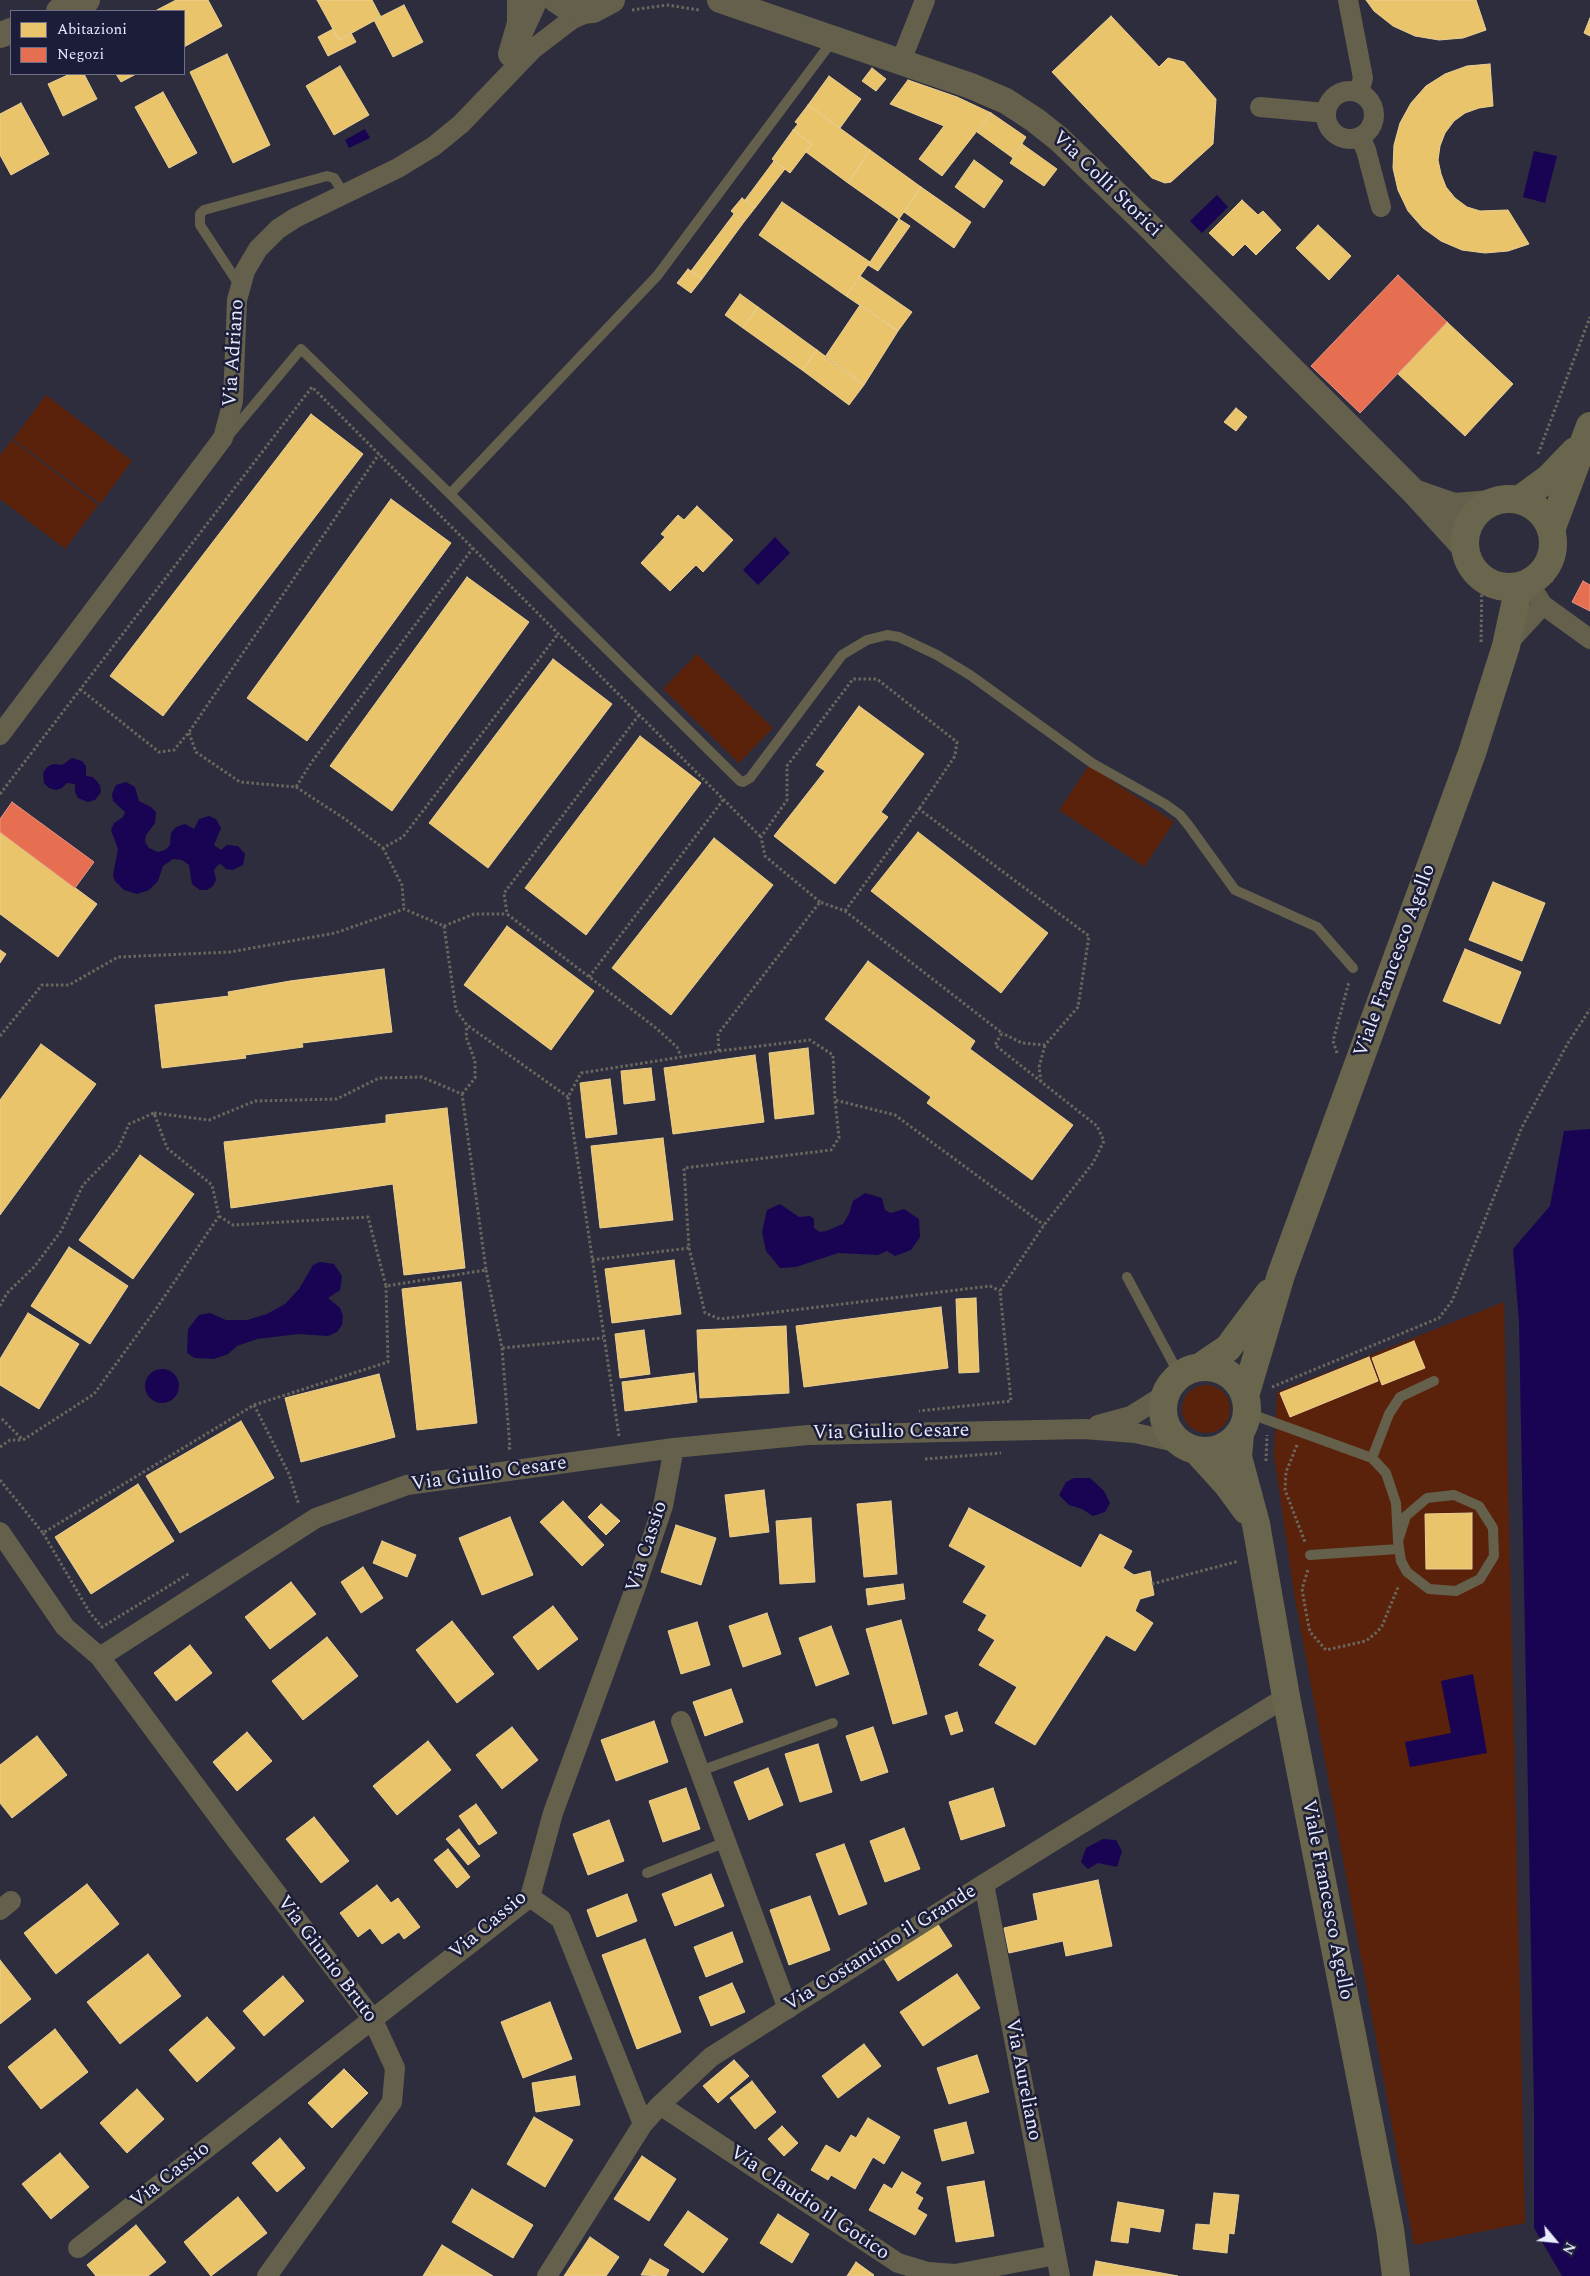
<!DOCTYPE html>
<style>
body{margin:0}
#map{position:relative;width:1590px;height:2276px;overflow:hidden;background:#2d2d3d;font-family:Spectral,serif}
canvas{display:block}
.legend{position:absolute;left:10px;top:10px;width:175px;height:65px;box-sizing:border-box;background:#1c1d39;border:1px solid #6e6f87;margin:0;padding:6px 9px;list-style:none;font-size:15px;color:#e8eafd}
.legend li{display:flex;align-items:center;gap:10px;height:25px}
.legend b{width:25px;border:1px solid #6e6f87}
.north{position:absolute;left:1530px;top:2216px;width:50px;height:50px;-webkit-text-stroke:4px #1c1d39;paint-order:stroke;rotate:118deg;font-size:14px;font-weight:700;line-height:20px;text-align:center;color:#e8eafd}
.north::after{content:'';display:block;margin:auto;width:18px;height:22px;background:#e8eafd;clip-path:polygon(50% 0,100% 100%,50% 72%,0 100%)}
</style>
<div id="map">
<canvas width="1590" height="2276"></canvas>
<ul class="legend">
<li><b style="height:14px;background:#e9c46a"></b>Abitazioni</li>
<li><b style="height:14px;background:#e76f51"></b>Negozi</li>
</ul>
<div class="north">N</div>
</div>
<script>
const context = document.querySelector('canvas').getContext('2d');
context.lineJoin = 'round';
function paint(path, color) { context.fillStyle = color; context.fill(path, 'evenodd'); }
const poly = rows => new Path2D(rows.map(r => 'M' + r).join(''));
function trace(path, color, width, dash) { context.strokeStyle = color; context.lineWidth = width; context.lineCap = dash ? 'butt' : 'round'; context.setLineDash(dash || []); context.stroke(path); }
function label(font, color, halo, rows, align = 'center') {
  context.font = font + ' Spectral,serif'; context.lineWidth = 5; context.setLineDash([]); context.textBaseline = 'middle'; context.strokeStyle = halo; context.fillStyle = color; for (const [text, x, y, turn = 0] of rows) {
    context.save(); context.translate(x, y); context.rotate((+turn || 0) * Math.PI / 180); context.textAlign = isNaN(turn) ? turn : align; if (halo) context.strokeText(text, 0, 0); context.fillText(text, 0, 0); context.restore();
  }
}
paint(poly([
 [46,395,132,461,100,504,13,439],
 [12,440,98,505,65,549,0,499,0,455],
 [697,654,773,728,739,763,663,689],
 [1089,765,1174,822,1144,867,1059,810],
 [1504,1302,1525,2223,1414,2245,1294,1593,1274,1455,1277,1392],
 '1182 1409a24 24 0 1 1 48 0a24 24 0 1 1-48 0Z'
]), '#5a220a');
paint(poly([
 [365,129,370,138,349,148,345,140],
 [1534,151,1557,156,1545,203,1523,197],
 [1217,195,1228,207,1202,233,1190,221],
 [775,537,790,553,758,585,743,570],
 [72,758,82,761,86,766,86,776,93,777,100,785,101,792,95,800,88,802,78,798,75,792,75,784,67,783,62,788,56,790,49,788,44,783,43,773,47,767,53,764,62,765],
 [126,782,135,787,139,801,151,807,156,812,155,823,146,835,145,842,149,848,158,852,165,850,170,845,171,833,176,827,185,824,194,829,199,819,209,816,216,819,221,828,214,845,221,850,227,845,238,846,245,854,243,865,233,870,226,869,221,864,218,865,214,870,216,880,213,886,207,890,200,890,192,884,189,865,182,860,173,859,163,866,158,881,149,890,137,894,124,890,115,881,113,875,118,849,111,830,114,823,123,817,125,812,113,801,112,794,116,785],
 [1590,1129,1590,2276,1562,2276,1534,2228,1534,2109,1519,1321,1513,1249,1550,1206,1564,1131],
 [865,1193,882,1198,885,1210,891,1213,904,1209,919,1219,920,1237,911,1250,895,1256,887,1251,878,1255,838,1253,796,1267,780,1268,766,1251,762,1232,767,1210,780,1204,799,1217,810,1216,814,1219,814,1228,820,1232,826,1231,843,1224,849,1214,853,1201],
 [320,1262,334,1264,342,1276,340,1290,328,1298,340,1308,343,1316,342,1325,337,1332,328,1336,298,1334,257,1339,237,1346,228,1354,214,1359,195,1358,187,1353,188,1329,199,1315,210,1313,226,1320,247,1320,267,1314,285,1304,299,1289,313,1265],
 '145 1386a17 17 0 1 1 34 0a17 17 0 1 1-34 0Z',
 [1074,1478,1090,1478,1104,1491,1110,1503,1105,1512,1093,1516,1082,1509,1069,1505,1059,1495,1066,1482],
 [1473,1674,1487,1753,1410,1767,1405,1742,1451,1733,1441,1681],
 [1103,1839,1116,1840,1122,1851,1117,1867,1098,1863,1088,1869,1081,1862,1086,1848]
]), '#190453');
const homes = poly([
 [176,0,208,0,222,26,184,47,184,11,155,11,176,0],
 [317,0,372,0,381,17,339,40,317,0],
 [1366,0,1476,0,1486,30,1463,38,1439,40,1415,36,1393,26,1374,11,1366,0],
 [404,5,423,42,393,57,374,20,404,5],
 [1111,16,1159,67,1168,58,1184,62,1216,99,1213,144,1171,182,1165,183,1152,178,1052,72,1111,16],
 [1590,18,1590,36,1584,33,1590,18],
 [333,29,339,40,351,33,356,42,328,56,318,37,333,29],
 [227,54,270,145,233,163,190,72,227,54],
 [1490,64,1493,106,1479,108,1465,113,1454,121,1445,133,1440,146,1438,160,1441,174,1446,187,1455,198,1467,207,1480,211,1508,210,1529,244,1508,251,1485,253,1462,250,1441,241,1423,228,1408,211,1398,190,1393,168,1394,145,1400,123,1411,103,1426,86,1445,74,1467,66,1490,64],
 [340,66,369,115,334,135,306,86,340,66],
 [872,68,886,79,876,91,862,81,872,68],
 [70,74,84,74,97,99,63,116,48,84,70,74],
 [116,74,136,74,121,82,116,74],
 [829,76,861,99,840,128,808,105,829,76],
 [908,80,957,97,991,113,942,176,919,159,944,126,890,104,908,80],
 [163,92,197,153,169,168,135,107,163,92],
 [21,103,49,154,11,175,0,155,0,114,21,103],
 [808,105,870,150,848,183,806,152,812,144,793,130,798,124,795,122,808,105],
 [991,113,1026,137,1013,158,977,132,991,113],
 [793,130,812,144,790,173,772,159,793,130],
 [1022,144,1057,169,1044,186,1010,163,1022,144],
 [870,150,921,187,899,219,848,183,870,150],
 [974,160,1003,181,984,208,955,187,974,160],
 [774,161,785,169,755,208,745,200,774,161],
 [921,187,971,222,954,248,904,212,921,187],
 [742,198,755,208,744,222,731,211,742,198],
 [1242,200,1258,215,1263,211,1281,230,1256,255,1245,244,1233,256,1209,233,1242,200],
 [782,202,870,262,846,296,759,235,782,202],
 [734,214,744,222,702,279,691,271,734,214],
 [899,219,910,226,878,271,868,265,899,219],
 [1318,225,1351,256,1329,280,1296,248,1318,225],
 [688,269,702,279,691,293,677,283,688,269],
 [860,276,912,312,898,331,846,296,860,276],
 [740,294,758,307,743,328,725,315,740,294],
 [860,305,898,331,864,385,825,357,860,305],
 [758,307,817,350,802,370,743,328,758,307],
 [1447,322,1513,384,1465,436,1398,374,1447,322],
 [817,350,864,385,849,405,802,370,817,350],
 [1236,408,1247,417,1236,431,1224,422,1236,408],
 [311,414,363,454,163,716,110,676,311,414],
 [391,499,451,543,307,741,247,698,391,499],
 [697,506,733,540,703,572,696,565,670,591,641,563,665,537,661,534,678,515,684,520,697,506],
 [467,577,529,622,392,811,330,766,467,577],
 [553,659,612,704,488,868,429,823,553,659],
 [859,706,924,754,881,812,888,817,835,884,774,836,825,771,816,765,859,706],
 [640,736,701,783,586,935,525,888,640,736],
 [0,832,97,904,58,957,0,914,0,832],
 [918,832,1048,933,1001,993,871,891,918,832],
 [714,838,773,885,671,1015,612,968,714,838],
 [1493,882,1545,903,1522,961,1469,940,1493,882],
 [507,926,594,991,551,1050,464,985,507,926],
 [1465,949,1521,972,1500,1024,1443,1001,1465,949],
 [0,950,6,954,0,963,0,950],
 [868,961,975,1041,970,1049,1073,1125,1032,1180,927,1103,931,1097,825,1019,868,961],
 [384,969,392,1032,302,1043,303,1047,245,1055,246,1058,162,1068,155,1005,229,996,228,992,290,981,384,969],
 [41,1044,96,1084,0,1215,0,1100,41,1044],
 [808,1048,814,1114,775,1119,769,1053,808,1048],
 [755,1055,764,1122,673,1134,664,1068,755,1055],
 [651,1068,655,1100,624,1104,621,1071,651,1068],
 [610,1079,617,1134,586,1138,580,1083,610,1079],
 [447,1108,465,1268,404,1275,393,1184,231,1208,224,1142,386,1123,386,1115,447,1108],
 [663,1138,673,1220,600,1228,591,1146,663,1138],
 [140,1155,194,1194,133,1279,79,1240,140,1155],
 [69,1247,128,1286,90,1344,31,1306,69,1247],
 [674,1260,681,1314,612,1323,605,1269,674,1260],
 [461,1282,477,1423,417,1430,402,1289,461,1282],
 [976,1298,979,1372,959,1373,956,1299,976,1298],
 [941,1307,948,1368,804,1387,796,1326,941,1307],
 [28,1313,79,1344,39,1409,0,1385,0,1359,28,1313],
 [786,1326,789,1393,700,1398,697,1330,786,1326],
 [644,1330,650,1374,620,1378,615,1334,644,1330],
 [1414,1341,1425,1368,1382,1385,1372,1358,1414,1341],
 [1369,1357,1378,1381,1290,1417,1280,1393,1369,1357],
 [694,1373,697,1402,625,1411,622,1382,694,1373],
 [379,1374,395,1437,301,1462,285,1398,379,1374],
 [241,1421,274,1478,180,1533,146,1476,241,1421],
 [138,1484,174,1541,91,1594,55,1537,138,1484],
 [764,1490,769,1532,730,1537,725,1495,764,1490],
 [563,1501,604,1545,582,1566,540,1522,563,1501],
 [891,1501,897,1574,864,1577,857,1504,891,1501],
 [601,1504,620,1521,606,1535,588,1517,601,1504],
 [969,1508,1081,1568,1100,1534,1132,1551,1123,1568,1134,1575,1150,1571,1154,1595,1140,1599,1135,1611,1153,1623,1135,1651,1106,1635,1035,1745,995,1723,1017,1687,979,1665,995,1640,978,1630,987,1615,963,1602,986,1566,949,1546,969,1508],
 [1472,1513,1472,1569,1426,1569,1425,1514,1472,1513],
 [510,1517,533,1575,482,1595,459,1538,510,1517],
 [811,1518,815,1582,780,1584,776,1521,811,1518],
 [676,1525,716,1538,701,1585,661,1572,676,1525],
 [382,1541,416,1555,407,1577,373,1563,382,1541],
 [363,1567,383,1598,361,1613,341,1582,363,1567],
 [291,1582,316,1614,270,1649,245,1617,291,1582],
 [903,1584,905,1599,868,1605,866,1589,903,1584],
 [553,1606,578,1639,538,1670,513,1637,553,1606],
 [767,1613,781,1654,743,1667,729,1626,767,1613],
 [901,1620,927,1714,893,1724,866,1629,901,1620],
 [452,1621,494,1674,457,1703,416,1650,452,1621],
 [697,1622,710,1665,681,1674,668,1631,697,1622],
 [831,1626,849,1674,816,1686,799,1638,831,1626],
 [327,1637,358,1676,303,1720,272,1681,327,1637],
 [190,1645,212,1673,176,1701,154,1673,190,1645],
 [731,1689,743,1722,705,1736,693,1702,731,1689],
 [957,1712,963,1731,951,1735,945,1716,957,1712],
 [654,1721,668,1762,616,1781,601,1740,654,1721],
 [512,1727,538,1760,502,1789,476,1755,512,1727],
 [873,1727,888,1772,861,1781,846,1736,873,1727],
 [247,1732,272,1761,237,1791,213,1762,247,1732],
 [37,1736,67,1775,12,1818,0,1803,0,1765,37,1736],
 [428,1741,451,1770,397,1815,373,1786,428,1741],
 [818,1744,832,1792,800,1802,785,1754,818,1744],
 [768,1768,783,1805,749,1820,734,1782,768,1768],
 [686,1788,700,1829,663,1842,649,1801,686,1788],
 [993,1788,1005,1826,961,1840,949,1802,993,1788],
 [476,1804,497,1833,479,1845,459,1816,476,1804],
 [314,1817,349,1861,321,1883,286,1839,314,1817],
 [609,1820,624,1861,588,1875,573,1834,609,1820],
 [904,1828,920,1869,885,1882,870,1841,904,1828],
 [459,1829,480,1856,468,1865,446,1839,459,1829],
 [844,1844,867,1904,839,1915,816,1854,844,1844],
 [448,1849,470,1877,457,1888,434,1860,448,1849],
 [711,1874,724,1906,675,1926,662,1894,711,1874],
 [1098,1880,1112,1946,1066,1956,1063,1941,1009,1953,1004,1928,1038,1920,1033,1894,1098,1880],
 [87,1884,119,1924,56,1974,24,1933,87,1884],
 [377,1885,391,1903,398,1898,420,1927,404,1939,399,1932,382,1944,370,1928,358,1937,340,1913,377,1885],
 [627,1894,637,1921,597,1937,587,1910,627,1894],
 [810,1896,830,1950,789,1965,770,1910,810,1896],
 [937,1923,952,1946,898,1981,883,1957,937,1923],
 [732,1932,743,1962,706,1977,694,1947,732,1932],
 [645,1939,681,2032,637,2049,602,1955,645,1939],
 [148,1954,181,1996,120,2044,87,2002,148,1954],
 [0,1960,31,1999,0,2024,0,1960],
 [957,1974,980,2008,923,2046,900,2012,957,1974],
 [283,1976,304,2001,264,2036,243,2011,283,1976],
 [732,1983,745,2012,711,2026,699,1997,732,1983],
 [550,2002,572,2059,523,2078,501,2022,550,2002],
 [207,2017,235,2048,197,2082,169,2050,207,2017],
 [55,2029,88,2072,41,2109,8,2067,55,2029],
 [864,2044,881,2066,838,2098,822,2076,864,2044],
 [977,2055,989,2092,949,2104,937,2068,977,2055],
 [734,2060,749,2076,718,2103,703,2086,734,2060],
 [344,2069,368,2093,332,2128,308,2103,344,2069],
 [575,2076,580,2105,536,2112,532,2083,575,2076],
 [752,2081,776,2112,755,2129,730,2098,752,2081],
 [137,2089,164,2119,127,2153,100,2123,137,2089],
 [534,2117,573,2140,545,2187,507,2164,534,2117],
 [868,2118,900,2137,884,2164,873,2157,855,2189,831,2175,828,2180,811,2170,826,2145,840,2153,851,2135,856,2138,868,2118],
 [966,2122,974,2153,942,2161,934,2130,966,2122],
 [782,2126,798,2143,784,2156,768,2139,782,2126],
 [280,2138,305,2168,277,2192,252,2163,280,2138],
 [60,2153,89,2187,51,2219,22,2184,60,2153],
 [642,2156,676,2179,649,2221,614,2199,642,2156],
 [902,2172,921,2183,915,2193,923,2198,917,2209,927,2215,915,2235,869,2210,884,2184,892,2189,902,2172],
 [984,2181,994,2236,956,2242,947,2187,984,2181],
 [472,2189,533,2225,513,2258,452,2222,472,2189],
 [1214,2193,1239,2195,1234,2234,1229,2233,1227,2253,1193,2249,1196,2224,1210,2225,1214,2193],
 [238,2197,267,2233,211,2276,184,2242,238,2197],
 [1118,2202,1164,2210,1160,2232,1130,2227,1128,2243,1111,2241,1118,2202],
 [688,2211,728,2239,703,2273,664,2245,688,2211],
 [778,2214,809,2234,792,2263,760,2243,778,2214],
 [136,2225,166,2262,148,2276,96,2276,87,2265,136,2225],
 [590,2237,619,2257,606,2276,564,2276,590,2237],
 [442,2245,493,2276,423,2276,442,2245],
 [650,2259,669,2270,666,2276,641,2275,650,2259],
 [1096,2261,1178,2276,1093,2276,1096,2261],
 [856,2262,874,2275,873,2276,847,2276,856,2262]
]);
paint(homes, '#e9c46a');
trace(homes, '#e9cf96', 1);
const shops = poly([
 [1398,275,1447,322,1360,413,1311,366,1398,275],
 [1583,581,1590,585,1590,611,1572,602,1583,581],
 [12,802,94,862,75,888,0,832,0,819,12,802]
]);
paint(shops, '#e76f51');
trace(shops, '#e79485', 1);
trace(poly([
 [632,10,667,5,699,10],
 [1538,454,1590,317],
 [1551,582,1561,552],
 [1481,642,1482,577],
 [80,689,159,752,174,750,189,732,379,454],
 [639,715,504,893,507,914,656,1028,677,1047,681,1057],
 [189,733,196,752,240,782,296,787,311,763,473,548],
 [296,787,345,819,383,848,403,837,558,634],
 [0,794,312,387,761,837],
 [383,848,402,885,404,909],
 [820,902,765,856,761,837,787,800,787,766,853,679,877,679,957,742,955,756,919,809],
 [845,911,919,809,1089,936,1078,1007,1045,1045,1022,1043,1002,1033],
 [444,926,474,914,507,914],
 [589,977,723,800],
 [0,1036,42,985,69,985,118,957,230,952,335,933,404,909,444,926,456,1010,467,1025,568,1097],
 [719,1051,718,1034,820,902,845,911,1002,1033,995,1045,1097,1126,1104,1141,1093,1163,1044,1225,1000,1291,1011,1401,919,1411],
 [1337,1053,1333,1041,1349,982],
 [1041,1082,1039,1067,1045,1045],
 [462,1094,475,1078,475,1061,466,1037,467,1025],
 [154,1113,209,1120,255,1101,337,1099,379,1078,422,1077,462,1094,486,1270,386,1286,368,1217,233,1225,219,1216],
 [689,1248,705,1313,720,1319,990,1286,1000,1291],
 [592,1260,689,1248,684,1168,831,1150,839,1138,835,1100],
 [486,1270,502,1348,603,1338],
 [0,1306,7,1293,34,1267,61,1231,83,1185,118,1149,129,1124,154,1113,167,1148,212,1185,219,1216,156,1309,94,1394,23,1440,0,1417],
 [502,1348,510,1448,506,1449],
 [1272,1387,1439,1318,1452,1301,1522,1127,1568,1043,1590,1009],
 [254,1405,289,1474,299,1505],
 [619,1436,568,1097,581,1073,719,1051,810,1040,833,1055,835,1100,895,1115,1044,1225],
 [1297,1445,1286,1472,1285,1490,1305,1542],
 [0,1447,10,1440,23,1440],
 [925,1459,1001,1453],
 [1266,1461,1267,1435],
 [0,1480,43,1533,254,1405,388,1362,386,1286],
 [43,1533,90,1613,102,1627,190,1573],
 [1308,1570,1302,1589,1306,1612,1310,1632,1326,1650,1366,1641,1377,1632,1382,1626,1399,1585],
 [1152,1584,1239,1561]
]), '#6a685e', 3, [2.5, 2.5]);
trace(poly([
 [240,286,200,225,200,214,204,210,327,176,334,178,344,194],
 [229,435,301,349,450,494,657,276,833,40],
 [450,494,740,781,743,782,750,778,842,655,867,640,887,635,899,637,937,655,970,675,1092,763,1165,804,1180,815,1189,826,1235,890,1317,927,1353,968],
 [1127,1277,1180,1376],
 [1248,1413,1372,1458,1386,1473,1396,1503,1398,1541,1406,1516,1427,1498,1454,1495,1479,1506,1493,1528,1494,1556,1480,1579,1456,1591,1429,1589,1407,1572,1401,1561,1398,1541],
 [1372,1458,1389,1414,1400,1397,1434,1381],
 [1310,1555,1398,1549],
 [700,1771,833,1723],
 [647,1873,726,1842]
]), '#64604c', 10);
trace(poly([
 [1348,0,1363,78,1359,93],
 [521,37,538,0],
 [901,61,925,0],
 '1326 115a24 24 0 1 1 48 0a24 24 0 1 1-48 0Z',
 [1260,107,1326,113],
 [1360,137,1366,150,1381,207],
 [1530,582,1533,590,1543,605,1590,639],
 [1507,644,1543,605],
 [0,735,223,438,233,401,237,300,245,271,258,249,278,229,295,218,398,168,434,146,461,124,533,49,571,20,593,10],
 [1098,1425,1131,1416,1166,1394],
 [0,1532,65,1627,100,1657,229,1831,372,2018,395,2068,392,2102,267,2276],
 [100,1657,316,1518,407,1485,674,1448,808,1435,1084,1429,1135,1433,1180,1443],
 [681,1721,788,2009],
 [984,1884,1060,2276],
 [530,1897,561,1919,643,2124],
 [0,1910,11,1901],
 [660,2105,898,2263,928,2272,955,2274,1056,2255],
 [78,2248,530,1897,553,1813,636,1586,663,1506,674,1448],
 [547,2276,643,2124,660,2105,711,2057,984,1884,1286,1697]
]), '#64604c', 20);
trace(poly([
 [556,0,568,8,580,11,593,10,612,0],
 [720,0,971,86,1006,101,1035,120,1059,139,1146,223,1414,492,1466,549],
 [59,11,87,0],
 [0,35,11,31],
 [511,54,520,23,520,0],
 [1414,492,1454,506,1491,503]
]), '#64604c', 26);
trace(poly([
 '1465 543a44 44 0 1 1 88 0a44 44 0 1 1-88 0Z',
 [1519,500,1549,478,1575,451],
 [1551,530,1590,426],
 '1163 1409a42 42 0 1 1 84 0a42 42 0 1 1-84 0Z',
 [1200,1367,1228,1348,1269,1293],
 [1245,1396,1281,1275,1472,753,1506,646,1519,586],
 [1240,1434,1238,1457,1256,1524,1286,1697,1390,2229,1396,2276],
 [1197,1451,1227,1484,1246,1510]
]), '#6a664d', 28);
label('20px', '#e8eafd', '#1c1d39', [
 ["Via Colli Storici",1106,185,44],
 ["Via Adriano",235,353,-86],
 ["Viale Francesco Agello",1396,961,-70],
 ["Via Giulio Cesare",891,1433,-1],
 ["Via Giulio Cesare",489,1475,-8],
 ["Via Cassio",648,1547,-72],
 ["Viale Francesco Agello",1326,1900,79],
 ["Via Cassio",489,1926,-40],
 ["Via Costantino il Grande",881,1949,-32],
 ["Via Giunio Bruto",326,1960,53],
 ["Via Aureliano",1022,2080,79],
 ["Via Cassio",171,2176,-38],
 ["Via Claudio il Gotico",809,2204,34]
]);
</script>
